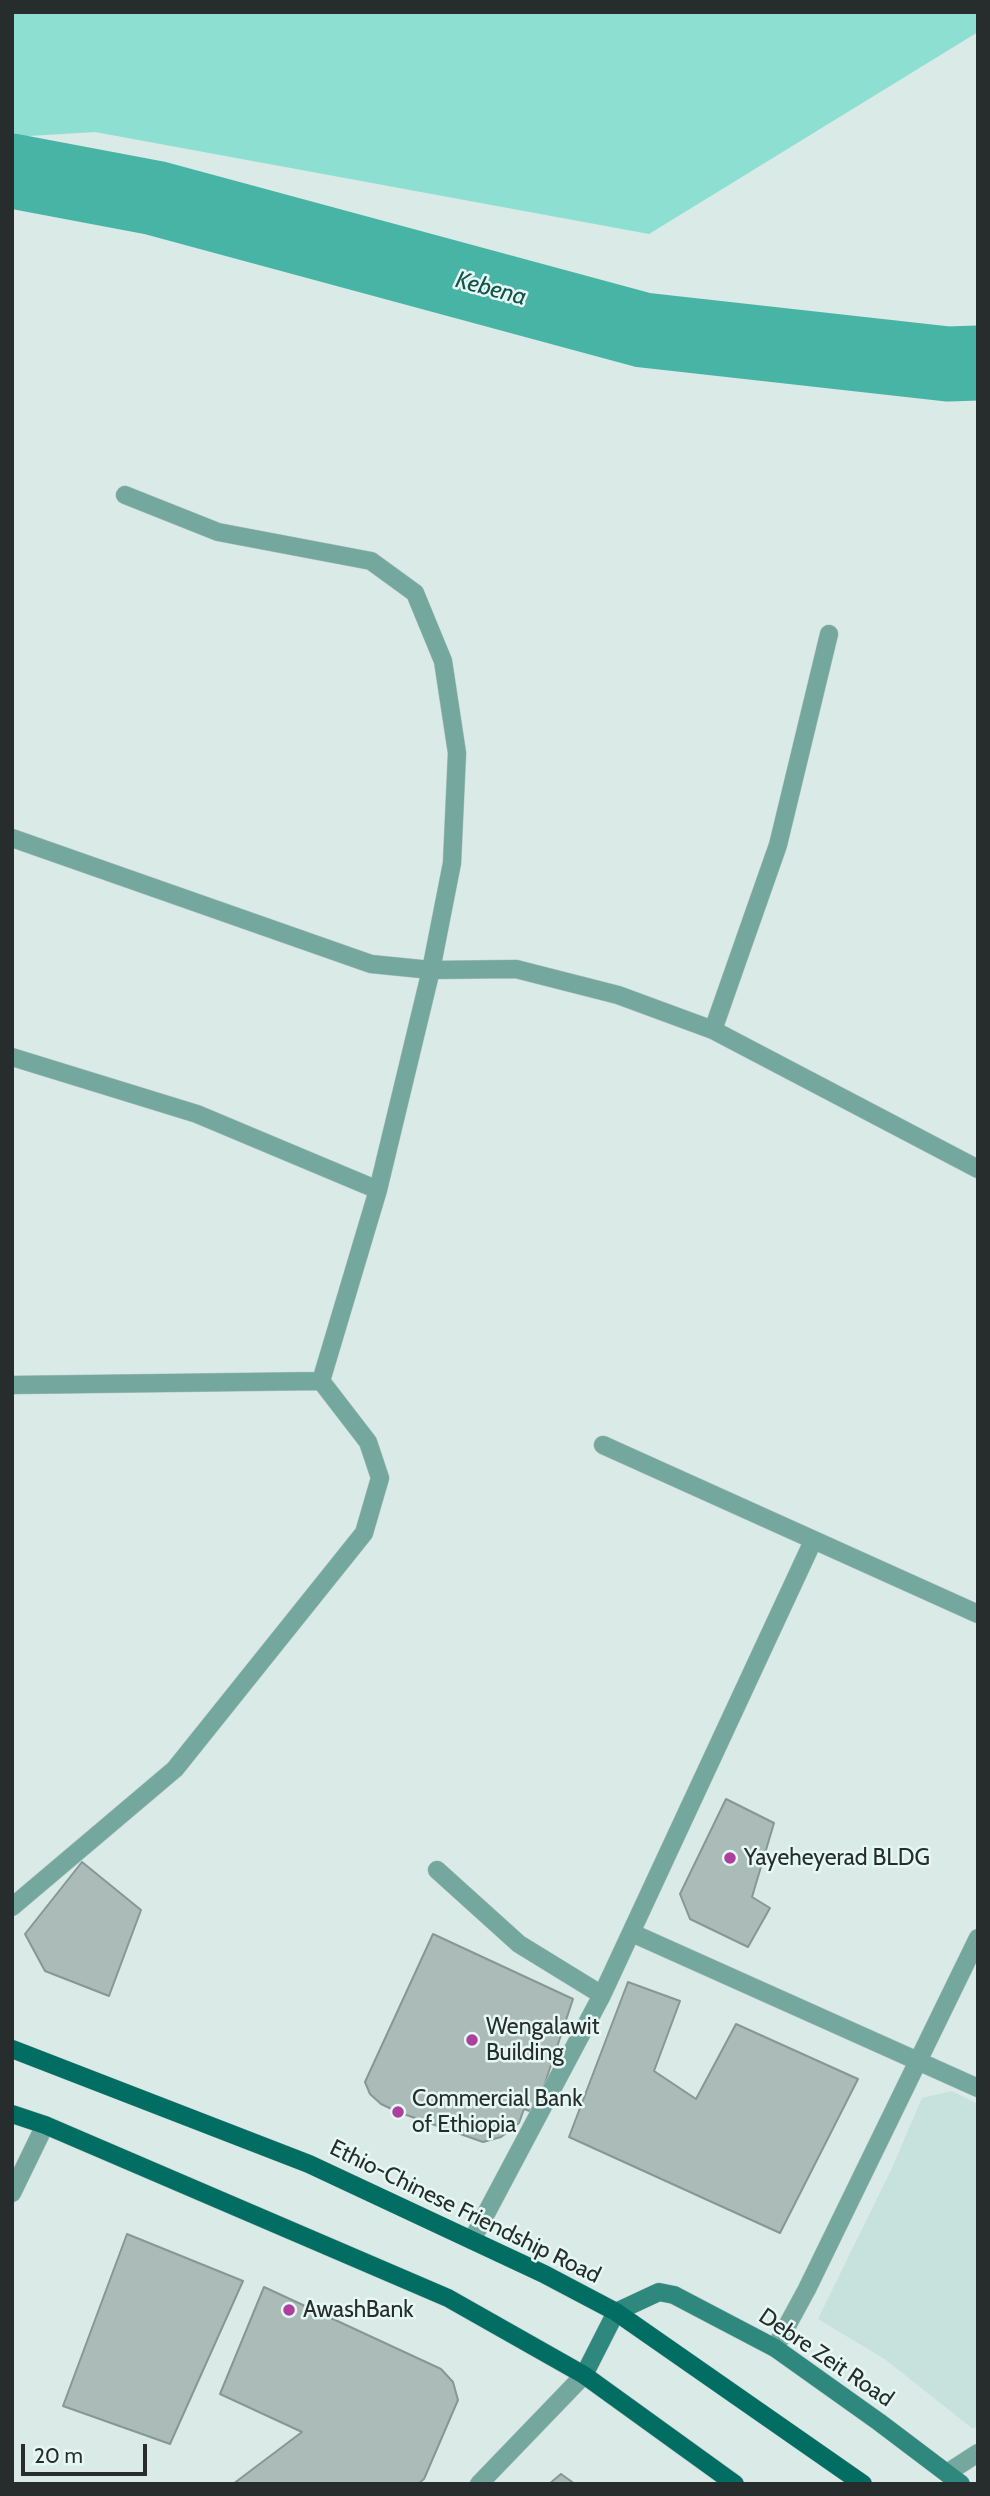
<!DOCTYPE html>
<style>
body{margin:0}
#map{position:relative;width:990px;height:2496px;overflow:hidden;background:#d9eae7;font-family:Cabin,sans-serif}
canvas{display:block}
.frame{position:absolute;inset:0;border:14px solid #272d2c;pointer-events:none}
.scale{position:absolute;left:21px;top:2444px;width:126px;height:32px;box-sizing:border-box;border:4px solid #272d2c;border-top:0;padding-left:9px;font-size:21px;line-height:24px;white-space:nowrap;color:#272d2c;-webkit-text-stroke:5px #e6f8f4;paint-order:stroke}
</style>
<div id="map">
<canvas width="990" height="2496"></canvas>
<div class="frame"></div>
<div class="scale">20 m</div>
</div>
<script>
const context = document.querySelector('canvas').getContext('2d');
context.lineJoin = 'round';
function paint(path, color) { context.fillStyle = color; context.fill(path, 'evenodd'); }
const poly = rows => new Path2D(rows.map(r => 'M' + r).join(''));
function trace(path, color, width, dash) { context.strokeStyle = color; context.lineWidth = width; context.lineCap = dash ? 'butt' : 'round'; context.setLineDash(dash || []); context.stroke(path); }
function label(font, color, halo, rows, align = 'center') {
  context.font = font + ' Cabin,sans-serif'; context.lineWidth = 5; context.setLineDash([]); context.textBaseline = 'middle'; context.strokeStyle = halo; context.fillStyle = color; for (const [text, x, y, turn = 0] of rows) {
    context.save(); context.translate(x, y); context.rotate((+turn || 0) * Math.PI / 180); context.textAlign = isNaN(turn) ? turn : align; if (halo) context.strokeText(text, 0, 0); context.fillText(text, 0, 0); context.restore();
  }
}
paint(poly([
 [952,2091,978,2104,978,2425,973,2429,886,2360,818,2319,892,2168,922,2098]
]), '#c7e1dc');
paint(poly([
 [12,12,978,12,978,32,649,234,95,132,12,137]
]), '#8ddfd1');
trace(poly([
 [12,171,155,198,643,330,948,364,978,363]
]), '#48b4a6', 75);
const building = poly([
 [726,1799,774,1823,752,1897,770,1908,748,1947,690,1919,680,1894,726,1799],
 [82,1862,141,1910,109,1996,45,1971,25,1934,82,1862],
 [433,1934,573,1999,535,2113,524,2109,519,2123,501,2137,483,2142,398,2112,381,2104,370,2094,365,2082,433,1934],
 [628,1982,680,2001,654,2071,696,2099,736,2024,858,2079,780,2233,569,2137,628,1982],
 [127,2234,243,2281,170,2444,63,2406,127,2234],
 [264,2287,441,2369,453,2382,458,2400,424,2479,418,2484,233,2484,302,2432,220,2394,264,2287],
 [561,2474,575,2484,549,2484,561,2474]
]);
paint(building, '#abbbb8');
trace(building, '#879794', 2);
const minor = poly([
 [125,495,218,532,371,561,415,593,443,661,457,753,452,863,431,970,378,1190,321,1381],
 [12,838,371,964,431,970,516,969,618,995,713,1030,978,1169],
 [713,1030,778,845,829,634],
 [12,1057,197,1114,378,1190],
 [12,1385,321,1381],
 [603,1445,978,1614],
 [437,1870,519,1944,602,1995],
 [12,1907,175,1769,364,1533,380,1478,368,1442,321,1381],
 [632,1933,978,2088],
 [12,2193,45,2125],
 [472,2240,602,1995,813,1541],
 [775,2348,807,2289,978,1938],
 [947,2473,978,2453],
 [479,2484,584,2375]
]);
const secondary = poly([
 [584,2375,616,2312,659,2292,674,2295,775,2348,879,2422,961,2484]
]);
const primary = poly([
 [12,2049,309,2164,544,2274,616,2312,863,2484],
 [12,2114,45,2125,448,2298,584,2375,735,2484]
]);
trace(minor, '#b5c4c2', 19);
trace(secondary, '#b5c4c2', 19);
trace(primary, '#b5c4c2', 19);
trace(minor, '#74a89f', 18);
trace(secondary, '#2f887d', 18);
trace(primary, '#026e63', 18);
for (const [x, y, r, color] of [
 [730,1858,7,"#ad409f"],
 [472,2040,7,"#ad409f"],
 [398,2112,7,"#ad409f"],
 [289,2310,7,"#ad409f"]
]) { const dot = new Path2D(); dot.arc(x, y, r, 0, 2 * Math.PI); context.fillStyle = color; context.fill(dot); trace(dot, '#e6f8f4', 2.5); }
label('23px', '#272d2c', '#e6f8f4', [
 ["Yayeheyerad BLDG",744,1858],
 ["Wengalawit",486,2027],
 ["Building",486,2053],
 ["Commercial Bank",412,2099],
 ["of Ethiopia",412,2125],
 ["AwashBank",303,2310]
], 'left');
label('23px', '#272d2c', '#e6f8f4', [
 ["Ethio-Chinese Friendship Road",465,2212,26],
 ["Debre Zeit Road",826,2358,34]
]);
label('italic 24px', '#14524a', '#e6f8f4', [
 ["Kebena",491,289,15]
]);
</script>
